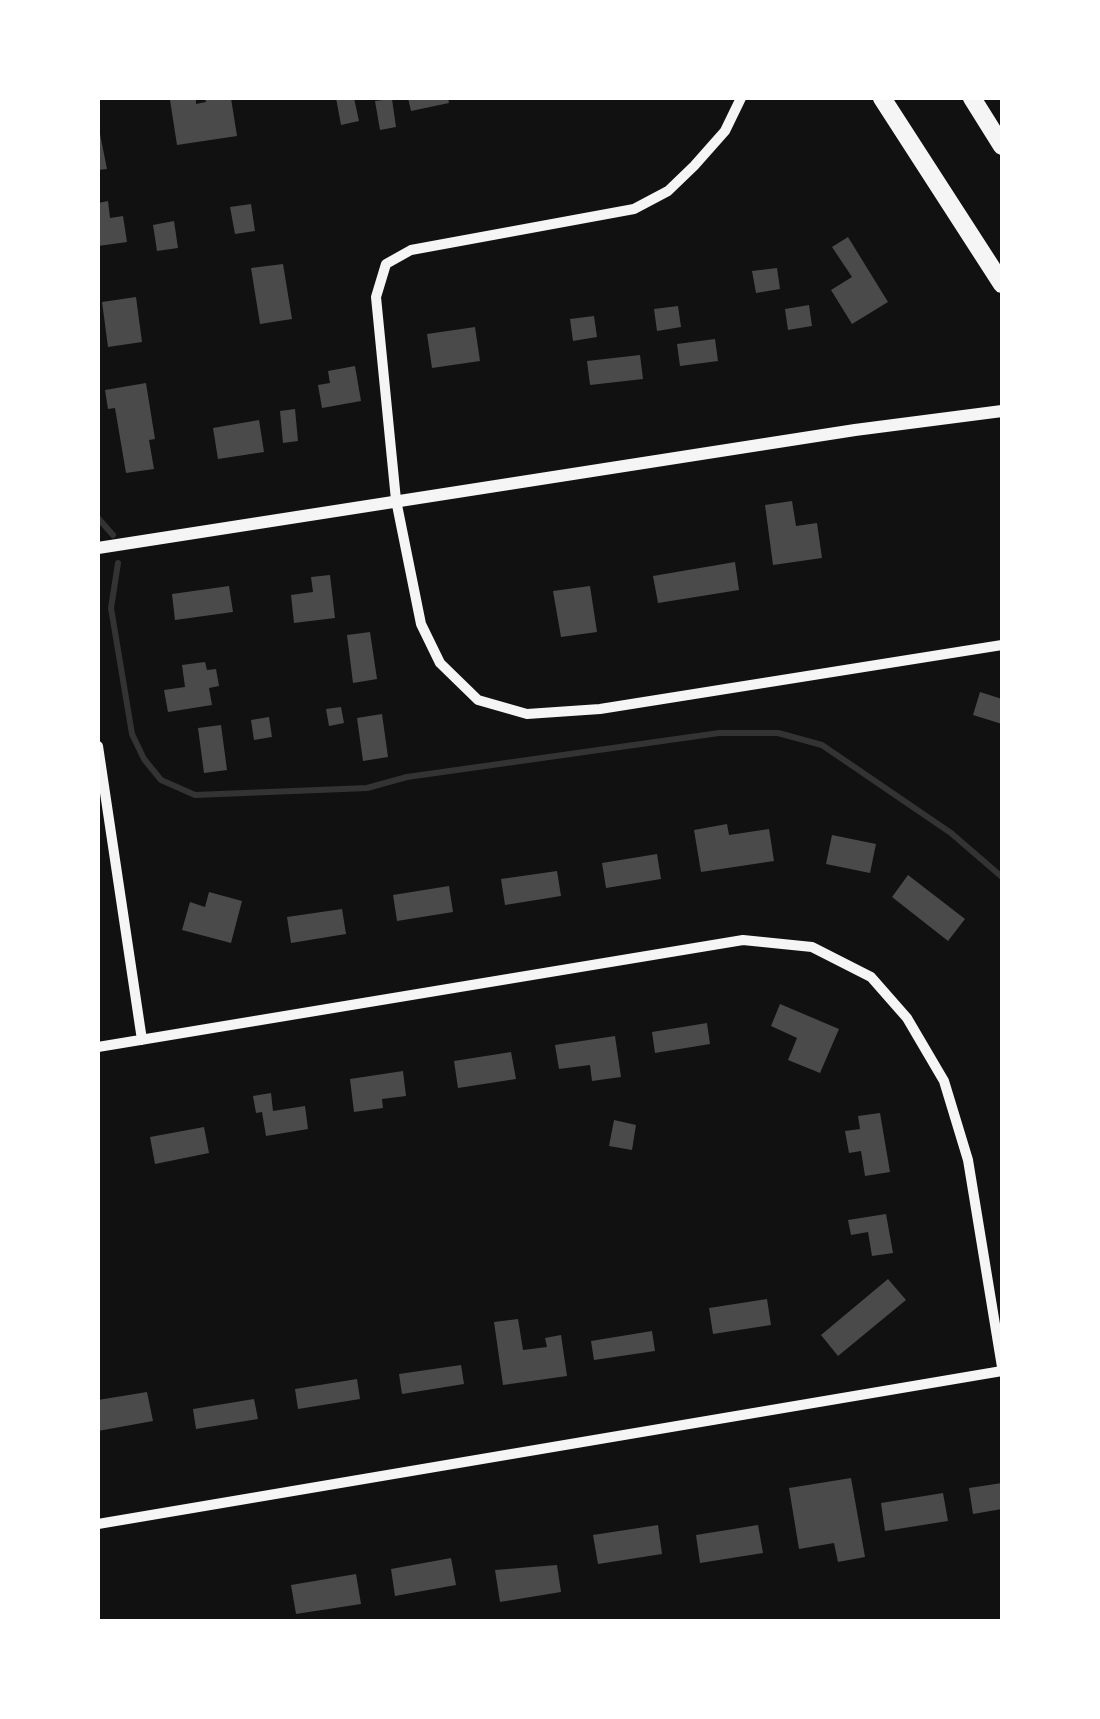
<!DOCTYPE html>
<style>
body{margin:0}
#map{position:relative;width:1100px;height:1719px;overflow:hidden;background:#111;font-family:"Source Sans 3",sans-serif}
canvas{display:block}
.frame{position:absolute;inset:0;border:100px solid #fff;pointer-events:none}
</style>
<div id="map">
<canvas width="1100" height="1719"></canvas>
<div class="frame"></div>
</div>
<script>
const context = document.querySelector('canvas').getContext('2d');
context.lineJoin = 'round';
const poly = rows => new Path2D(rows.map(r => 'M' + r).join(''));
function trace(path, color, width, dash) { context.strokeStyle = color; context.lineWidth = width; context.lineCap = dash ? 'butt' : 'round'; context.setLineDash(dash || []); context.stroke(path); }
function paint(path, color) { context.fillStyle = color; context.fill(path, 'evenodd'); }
trace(poly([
 [98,518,113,535],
 [118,563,111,608,132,734,144,759,161,780,195,795,367,788,407,777,719,733,778,733,822,745,951,833,1002,877]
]), '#333', 6);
paint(poly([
 [196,98,196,104,206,102,205,98,231,98,237,136,177,145,170,100],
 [336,98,354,98,359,121,341,125],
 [408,98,448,98,449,103,411,111],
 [392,99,396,127,380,130,375,101],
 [98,124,107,169,98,170],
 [108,201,110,218,123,216,127,242,98,246,98,203],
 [251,204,255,231,235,234,230,207],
 [174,221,178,248,157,251,153,225],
 [848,237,888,302,852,324,831,290,852,277,832,247],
 [283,264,292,319,260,324,251,268],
 [777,268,780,289,756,293,752,271],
 [136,297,142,342,108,347,102,302],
 [809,305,812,326,788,330,785,309],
 [678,306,681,327,657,331,654,309],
 [594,316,597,337,573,341,570,319],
 [475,327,480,361,432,368,427,334],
 [715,339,718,361,680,366,677,344],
 [640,355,643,379,590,385,587,361],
 [355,366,361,401,322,408,318,385,330,383,328,371],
 [146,383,155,439,149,440,154,469,126,473,115,408,108,409,105,390],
 [295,409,298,441,283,443,280,411],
 [259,420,264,452,218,459,213,428],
 [792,501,796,526,817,523,822,558,773,565,765,505],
 [735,562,739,590,658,603,653,576],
 [330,575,335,618,294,623,291,595,313,592,311,577],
 [229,586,233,612,175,620,172,594],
 [590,586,597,632,561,637,553,591],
 [370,632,377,679,353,683,347,635],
 [205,662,207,670,216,669,219,686,209,688,212,705,168,712,164,690,185,687,182,665],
 [980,692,1002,699,1002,724,973,715],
 [341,707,344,723,329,726,326,709],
 [382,714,388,757,363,761,357,718],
 [269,717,272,737,254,740,251,720],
 [221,725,227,770,204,773,198,728],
 [727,824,729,835,769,829,774,861,701,872,694,830],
 [832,835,876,844,870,873,826,864],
 [657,854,661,879,606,888,602,863],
 [557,871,561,896,505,905,501,879],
 [908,875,965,919,948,941,892,897],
 [449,886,453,912,397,921,393,895],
 [209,892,242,901,231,943,182,930,190,902,205,907],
 [342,909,346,934,291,943,287,917],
 [780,1004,839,1029,820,1073,788,1060,797,1038,771,1026],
 [707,1023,710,1044,655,1053,652,1032],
 [615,1036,621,1077,592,1081,590,1065,559,1069,555,1045],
 [511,1052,516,1079,458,1088,454,1061],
 [403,1071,406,1096,382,1099,383,1108,354,1112,350,1079],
 [271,1093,273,1111,305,1106,308,1129,266,1136,262,1112,256,1113,253,1096],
 [880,1113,890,1172,865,1176,861,1151,849,1153,845,1131,860,1129,858,1116],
 [614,1120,636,1125,632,1150,609,1146],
 [204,1127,209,1153,155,1164,150,1137],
 [886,1214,893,1253,872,1256,868,1232,851,1235,848,1220],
 [888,1279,906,1300,838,1356,821,1335],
 [767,1299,771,1325,713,1334,709,1308],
 [518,1319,523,1350,547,1347,545,1338,561,1335,567,1376,503,1385,494,1322],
 [652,1331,655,1351,594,1360,591,1341],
 [461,1365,464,1384,402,1394,399,1374],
 [357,1379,360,1399,298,1409,295,1389],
 [147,1392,153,1421,98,1431,98,1400],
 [254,1399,258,1419,196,1429,193,1409],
 [851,1478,865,1557,838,1562,834,1543,799,1549,789,1488],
 [1002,1483,1002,1509,973,1514,969,1488],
 [943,1493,948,1521,885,1531,881,1503],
 [658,1525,662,1554,598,1564,593,1535],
 [758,1525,763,1553,700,1563,696,1535],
 [451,1558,456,1585,395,1596,391,1569],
 [557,1565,561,1592,500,1602,495,1570],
 [356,1574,361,1604,296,1614,291,1585]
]), '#4a4a4a');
trace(poly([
 [741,98,725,131,694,166,668,191,634,209,411,250,386,264,376,297,396,500,421,624,440,663,478,700,527,714,600,709,1002,645],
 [98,746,142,1040],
 [98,1047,743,940,812,947,871,977,907,1018,944,1081,968,1160,1002,1367],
 [98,1524,1002,1371]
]), '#f5f5f5', 10);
trace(poly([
 [98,548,855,430,1002,411]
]), '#f5f5f5', 12);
trace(poly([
 [882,98,1002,284],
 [972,98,1002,146]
]), '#f5f5f5', 18);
</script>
